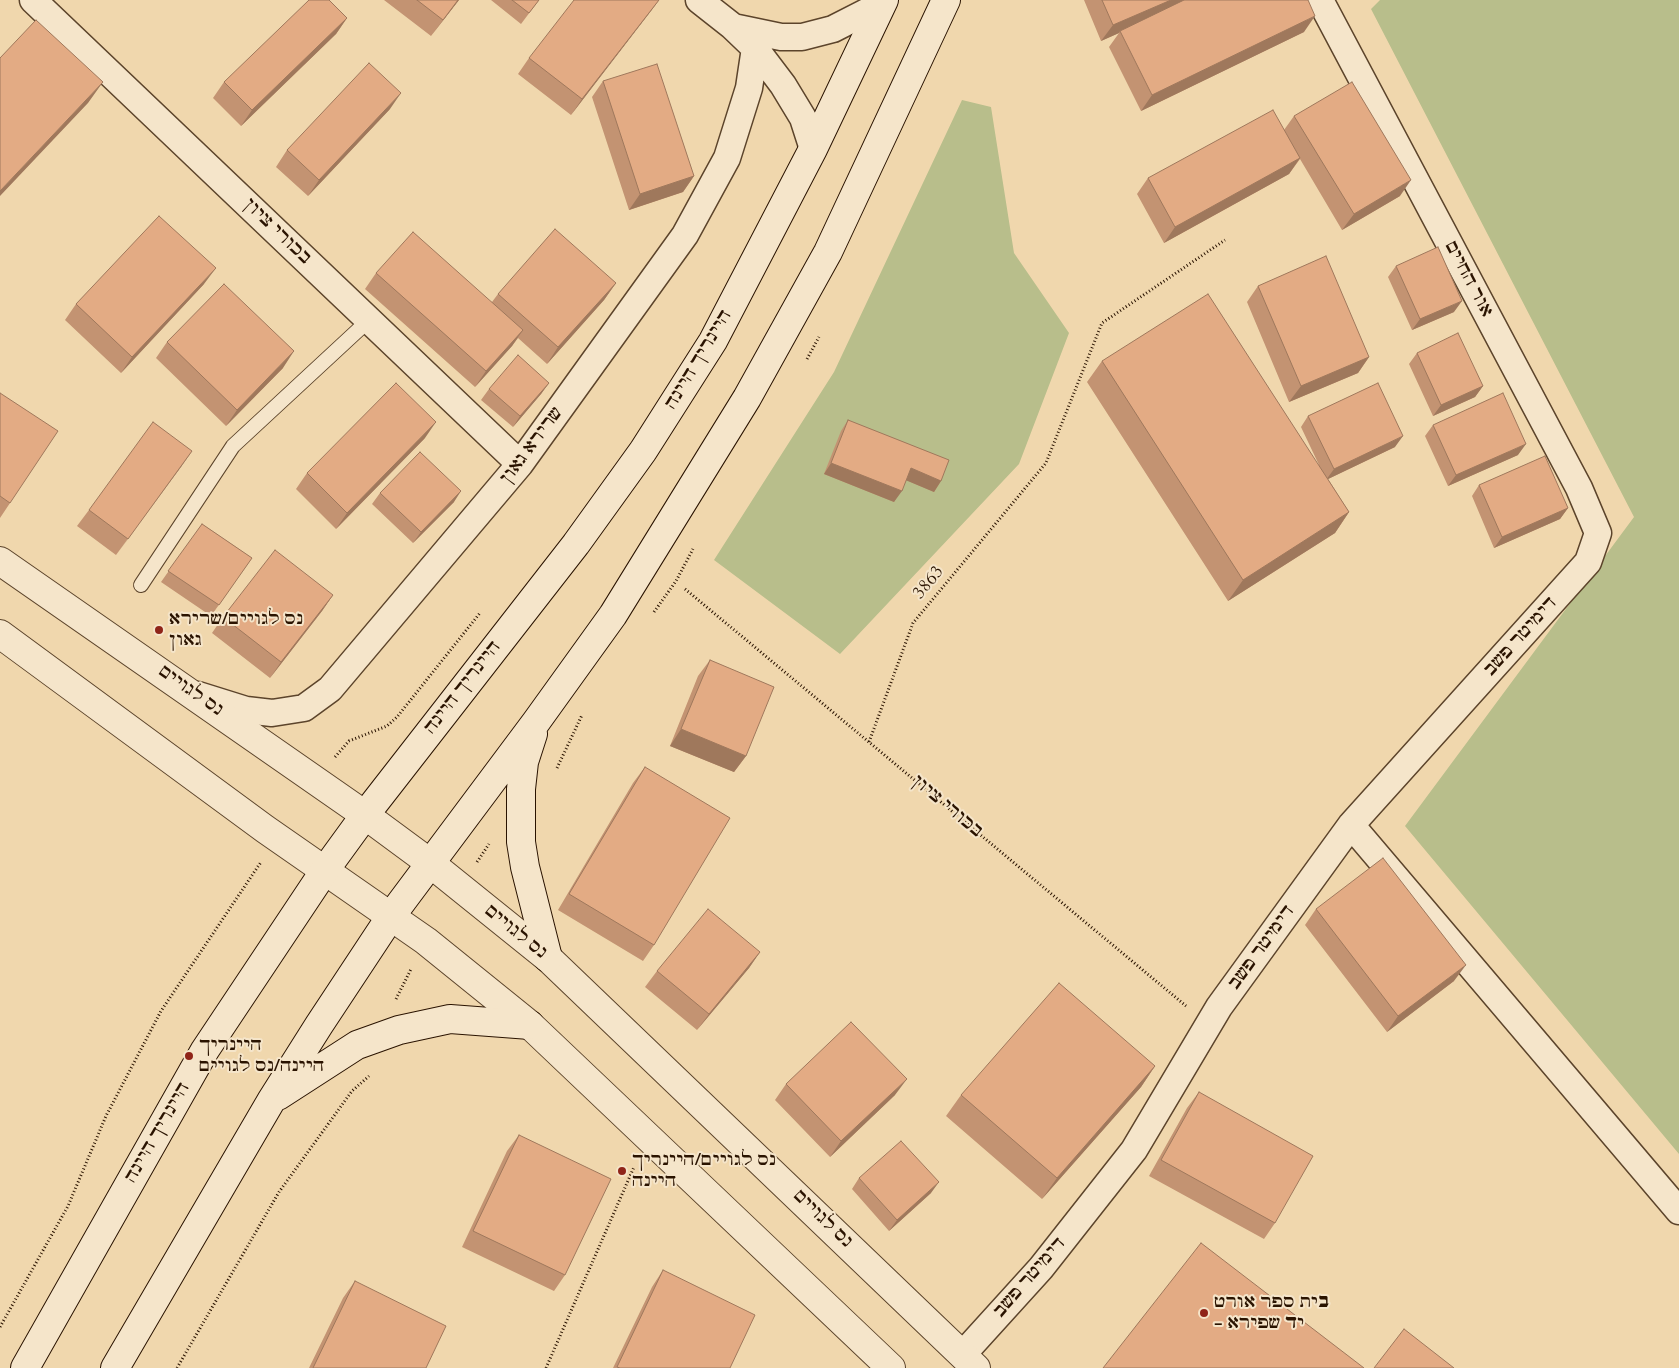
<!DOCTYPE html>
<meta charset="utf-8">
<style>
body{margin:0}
canvas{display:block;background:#f0d7ad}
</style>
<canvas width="1679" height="1368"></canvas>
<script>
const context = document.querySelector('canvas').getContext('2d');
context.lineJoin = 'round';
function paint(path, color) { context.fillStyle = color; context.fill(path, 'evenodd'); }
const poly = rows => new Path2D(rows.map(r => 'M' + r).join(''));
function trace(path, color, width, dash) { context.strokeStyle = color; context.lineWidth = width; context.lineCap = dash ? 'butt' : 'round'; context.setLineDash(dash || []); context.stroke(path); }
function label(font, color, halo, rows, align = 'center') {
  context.font = font + ' Cardo,"Frank Ruhl Libre",serif'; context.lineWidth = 4; context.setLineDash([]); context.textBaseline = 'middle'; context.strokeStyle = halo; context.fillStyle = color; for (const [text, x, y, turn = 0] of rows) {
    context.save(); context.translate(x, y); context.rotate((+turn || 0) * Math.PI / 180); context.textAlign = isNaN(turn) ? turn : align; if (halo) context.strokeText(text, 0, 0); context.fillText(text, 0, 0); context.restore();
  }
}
paint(poly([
 [1380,0,1679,0,1679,1154,1405,826,1634,517,1371,9],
 [962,100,991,107,1014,253,1069,333,1019,464,840,654,714,560,834,372]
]), '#b8be8b');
const service = poly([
 [141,585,233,446,369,320]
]);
const minor = poly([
 [33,0,520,464],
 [699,0,732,26,755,48,783,85,803,118,813,149],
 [733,27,781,37,802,37,833,29,882,4],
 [198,695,246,710,272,713,304,708,330,689,520,464,685,235,727,158,749,88,755,48],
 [1351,825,1679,1211],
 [963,1354,1041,1268,1134,1150,1219,1007,1351,825,1588,562,1598,533,1579,488,1320,0]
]);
const tertiary = poly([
 [0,561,365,815,430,863,548,958,976,1368],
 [0,634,265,829,426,941,530,1025,891,1368]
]);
const secondary = poly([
 [533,734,524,762,521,789,521,842,525,867,548,958],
 [278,1096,357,1045,399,1030,450,1019,530,1025],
 [25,1368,205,1050,325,870,365,815,576,544,643,451,713,341,813,149,884,0],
 [115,1368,271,1101,319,1025,391,916,536,722,613,615,747,398,828,252,946,0]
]);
trace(service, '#5c442b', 16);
trace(minor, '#5c442b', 29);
trace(tertiary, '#5c442b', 30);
trace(secondary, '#2a1300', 30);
trace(poly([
 [807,359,819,337],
 [685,589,1186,1006],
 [654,612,676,581,693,549],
 [869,742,913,623,1046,463,1102,323,1225,240],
 [335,757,349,741,387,726,397,717,480,613],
 [557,768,582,715],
 [477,862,489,844],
 [396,999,411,969],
 [0,1327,68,1206,106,1116,161,1011,261,862],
 [177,1368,279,1192,352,1091,369,1076],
 [546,1368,634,1167]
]), '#2a1300', 3, [1, 2.5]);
trace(service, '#f5e5ca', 14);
trace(minor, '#f5e5ca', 26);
trace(tertiary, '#f5e5ca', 28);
trace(secondary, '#f5e5ca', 28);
paint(poly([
 [384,0,459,0,431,36],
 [491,0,539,0,521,24],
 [659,0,571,115,518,74,529,58],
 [1084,0,1308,0,1304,32,1141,111,1109,47,1119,33,1101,41],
 [347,18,336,34,241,126,213,98,224,82],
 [603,81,694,176,683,192,629,210,592,97],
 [390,109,308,196,276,167,287,150],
 [1294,116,1400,196,1342,230,1300,159,1289,174,1164,243,1137,194,1148,178,1284,130],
 [1396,266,1454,312,1412,330,1388,277],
 [376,273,492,302,498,294,616,283,604,300,547,364,518,338,512,346,475,387,365,289],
 [204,284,121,373,65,320,76,304],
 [1258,286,1369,357,1358,373,1289,402,1247,302],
 [167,342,283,368,226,426,156,358],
 [1417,353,1483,386,1475,397,1433,416,1409,364],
 [1102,361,1319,465,1301,427,1308,416,1395,447,1328,479,1349,512,1335,533,1228,601,1087,382],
 [549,383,541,394,513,427,481,400,489,389],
 [0,393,10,503,0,518],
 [848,420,941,481,934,492,906,480,894,502,824,474,841,431],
 [1433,425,1518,455,1448,486,1425,436],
 [425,438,336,529,296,489,307,473],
 [192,451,116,555,77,526,89,510],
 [1479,485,1568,508,1560,519,1494,548,1472,496],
 [380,493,454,502,413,543,372,504],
 [202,524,252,558,211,616,161,582],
 [333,595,322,611,270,678,212,633,223,617],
 [710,660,746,756,734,772,670,746,698,676],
 [645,767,654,945,643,961,558,910,633,783],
 [1316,909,1454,981,1387,1032,1305,925],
 [760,952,749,968,697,1030,645,987,657,971],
 [1155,1066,1141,1087,1042,1199,946,1116,961,1095],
 [786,1084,895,1095,830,1157,775,1100],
 [1199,1092,1275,1223,1264,1239,1149,1176,1187,1108],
 [519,1135,565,1275,554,1291,462,1247,507,1151],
 [859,1178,931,1193,889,1231,852,1189],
 [663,1270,730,1368,613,1368,652,1287],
 [355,1281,426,1368,309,1368,343,1298]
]), '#c39372');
paint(poly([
 [458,0,459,0,431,36],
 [659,0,651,11,571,115,582,99],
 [1171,0,1197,0,1120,31,1119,33,1101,41,1113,25],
 [1315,16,1304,32,1141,111,1152,95],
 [347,18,336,34,241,126,252,110],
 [103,82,88,103,0,196,0,191],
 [401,93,390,109,308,196,319,180],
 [1300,158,1289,174,1164,243,1175,227],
 [694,176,683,192,629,210,640,194],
 [1411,180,1400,196,1342,230,1354,214],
 [216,268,204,284,121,373,132,357],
 [616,283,604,300,547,364,558,347],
 [1462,301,1454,312,1412,330,1420,319],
 [523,330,512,346,475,387,486,371],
 [294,351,283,368,226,426,237,410],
 [1369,357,1358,373,1289,402,1301,386],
 [549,383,541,394,513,427,520,416],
 [1483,386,1475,397,1433,416,1441,405],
 [436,422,425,438,336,529,347,513],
 [1403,436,1395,447,1326,480,1334,469],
 [1526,444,1518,455,1448,486,1456,475],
 [192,451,181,467,116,555,128,539],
 [831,463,902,491,894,502,824,474],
 [911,468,941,481,934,492,903,479],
 [461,491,454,502,413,543,421,532],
 [1568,508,1560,519,1494,548,1502,537],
 [1349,512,1335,533,1228,601,1243,580],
 [333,595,322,611,270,678,281,662],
 [681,729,746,756,734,772,670,746],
 [760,952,749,968,697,1030,709,1014],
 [1466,965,1454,981,1387,1032,1398,1016],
 [1155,1066,1141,1087,1042,1199,1057,1178],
 [907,1079,895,1095,830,1157,841,1141],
 [939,1182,931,1193,889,1231,897,1220]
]), '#9f785c');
const building = poly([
 [309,0,329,0,347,18,252,110,224,82,309,0],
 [417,0,458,0,443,20,417,0],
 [512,0,539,0,529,13,512,0],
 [574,0,659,0,582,99,529,58,574,0],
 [1102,0,1171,0,1113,25,1102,0],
 [1184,0,1308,0,1315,16,1152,95,1120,31,1184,0],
 [36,20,103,82,0,191,0,58,36,20],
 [369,63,401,93,319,180,287,150,369,63],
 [657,64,694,176,640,194,603,81,657,64],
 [1352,82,1411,180,1354,214,1294,116,1352,82],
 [1273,110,1300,158,1175,227,1148,178,1273,110],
 [159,216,216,268,132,357,76,304,159,216],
 [555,229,616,283,558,347,498,294,555,229],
 [413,232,523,330,486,371,376,273,413,232],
 [1438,247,1462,301,1420,319,1396,266,1438,247],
 [1326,256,1369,357,1301,386,1258,286,1326,256],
 [224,284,294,351,237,410,167,342,224,284],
 [1208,294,1349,512,1243,580,1102,361,1208,294],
 [1458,333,1483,386,1441,405,1417,353,1458,333],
 [518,355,549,383,520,416,489,389,518,355],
 [396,383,436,422,347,513,307,473,396,383],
 [1378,383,1403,436,1334,469,1308,416,1378,383],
 [0,393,58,431,10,503,0,496,0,393],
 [1503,393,1526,444,1456,475,1433,425,1503,393],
 [848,420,949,460,941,481,911,468,902,491,831,463,848,420],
 [153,422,192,451,128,539,89,510,153,422],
 [420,452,461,491,421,532,380,493,420,452],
 [1545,456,1568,508,1502,537,1479,485,1545,456],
 [202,524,252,558,219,605,168,571,202,524],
 [275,550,333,595,281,662,223,617,275,550],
 [710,660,774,687,746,756,681,729,710,660],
 [645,767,730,818,654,945,569,894,645,767],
 [1383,858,1466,965,1398,1016,1316,909,1383,858],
 [708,909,760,952,709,1014,657,971,708,909],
 [1059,983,1155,1066,1057,1178,961,1095,1059,983],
 [851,1022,907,1079,841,1141,786,1084,851,1022],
 [1199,1092,1313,1156,1275,1223,1161,1160,1199,1092],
 [519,1135,611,1179,565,1275,473,1231,519,1135],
 [901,1141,939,1182,897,1220,859,1178,901,1141],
 [1201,1243,1364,1368,1103,1368,1201,1243],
 [663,1270,755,1315,730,1368,620,1368,617,1367,663,1270],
 [355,1281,446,1326,426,1368,313,1368,355,1281],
 [1404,1329,1454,1368,1374,1368,1404,1329]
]);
paint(building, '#e3ab84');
trace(building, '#9f785c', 1);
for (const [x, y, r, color] of [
 [159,630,5,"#8f2418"],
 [189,1056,5,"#8f2418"],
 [622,1171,5,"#8f2418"],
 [1204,1313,5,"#8f2418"]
]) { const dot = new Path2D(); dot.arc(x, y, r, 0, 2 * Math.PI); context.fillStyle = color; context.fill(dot); trace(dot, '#f5e5ca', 2); }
label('18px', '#2a1300', '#f5e5ca', [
 ["בכורי ציון",277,232,44],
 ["אור החיים",1468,279,62],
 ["היינריך היינה",699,360,-59],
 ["שרירא גאון",532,446,-53],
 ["3863",929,583,-50],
 ["דימיטר פשב",1521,637,-48],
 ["היינריך היינה",463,688,-52],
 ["נס לגויים",190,691,35],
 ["בכורי ציון",947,807,40],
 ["נס לגויים",515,932,39],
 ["דימיטר פשב",1262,948,-54],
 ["היינריך היינה",158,1133,-60],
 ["נס לגויים",822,1219,44],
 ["דימיטר פשב",1030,1278,-49]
]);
label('bold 18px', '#2a1300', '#f5e5ca', [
 ["נס לגויים/שרירא",169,620],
 ["גאון",169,641],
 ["היינריך",199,1046],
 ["היינה/נס לגויים",199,1067],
 ["נס לגויים/היינריך",632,1161],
 ["היינה",632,1182],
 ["בית ספר אורט",1214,1303],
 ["- יד שפירא",1214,1324]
], 'left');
</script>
